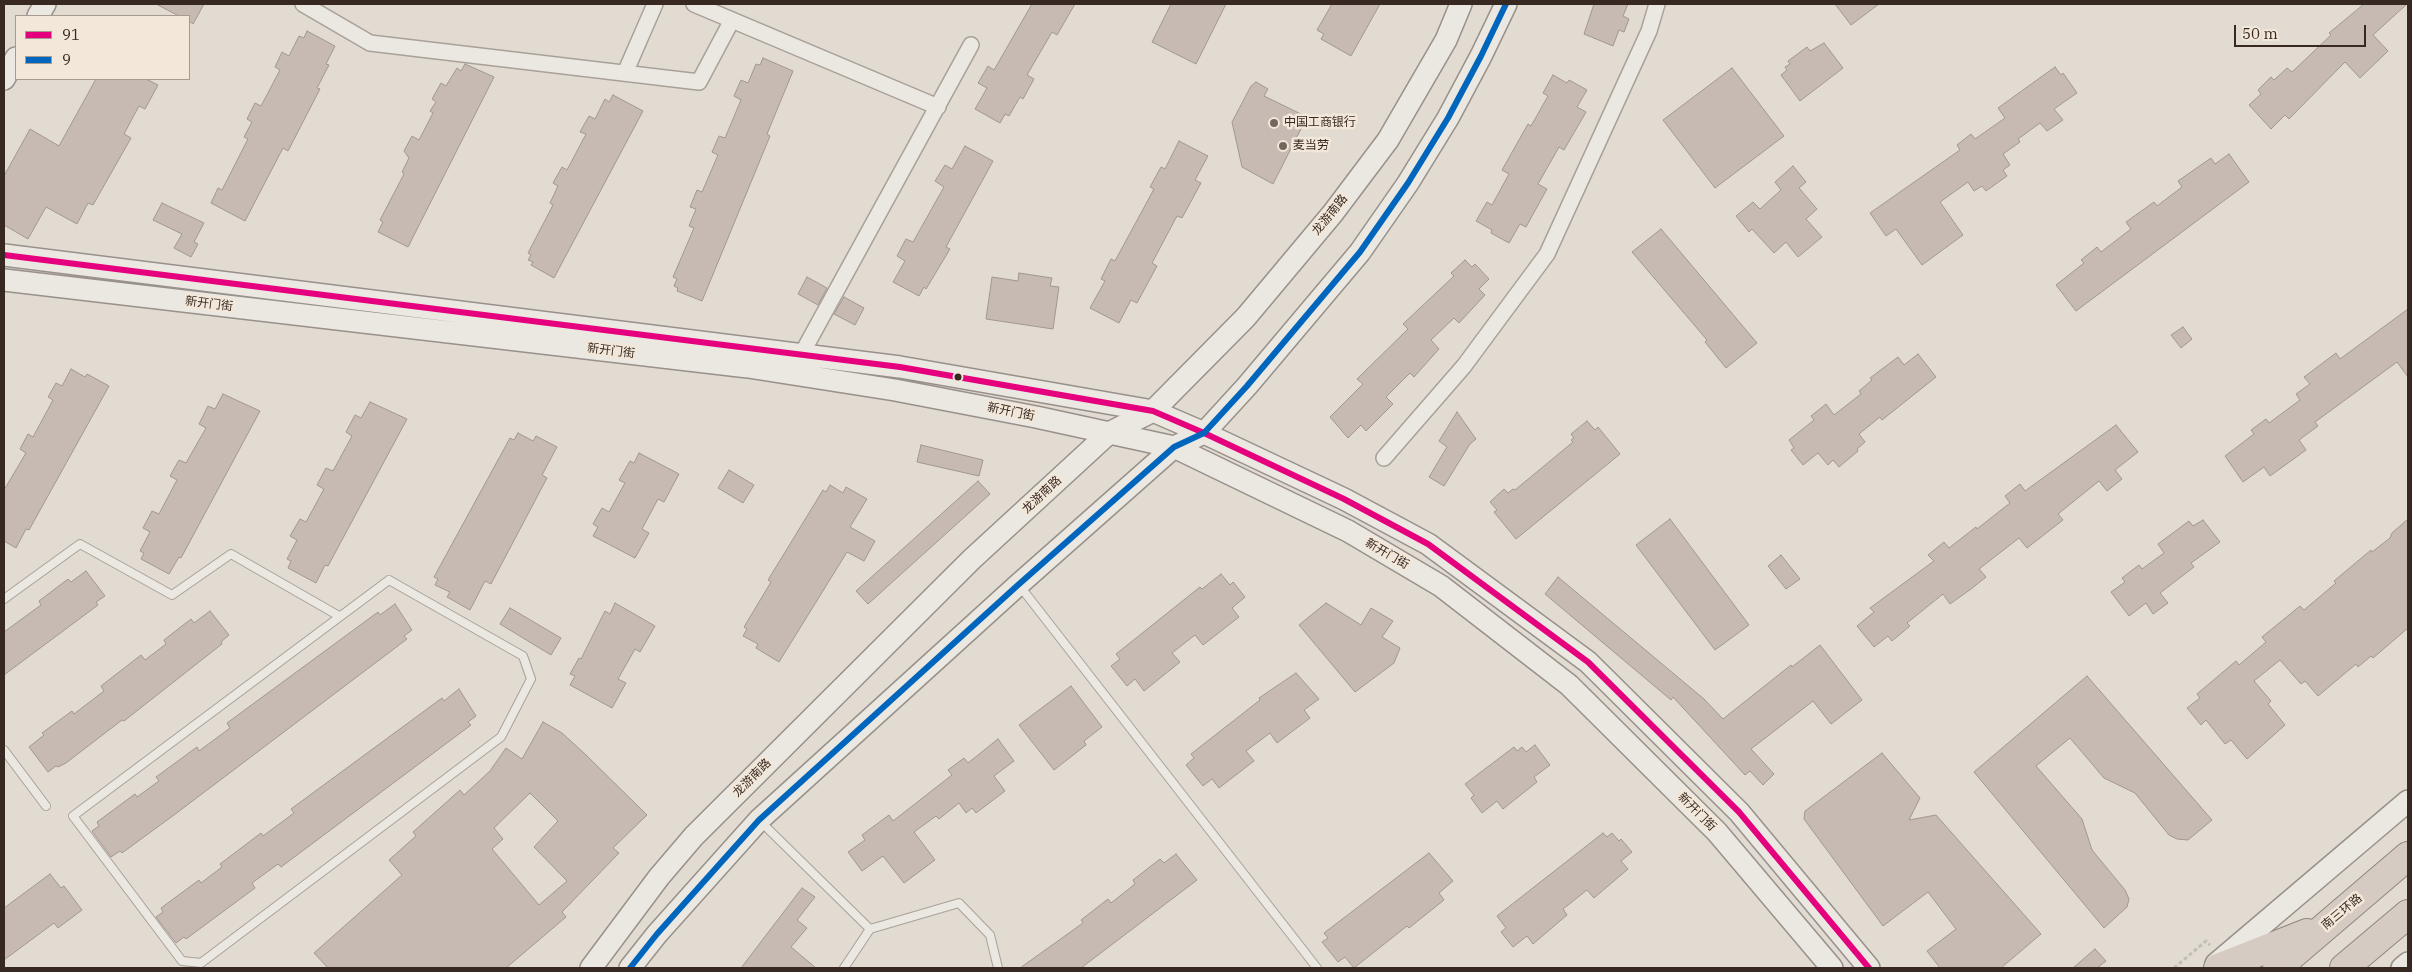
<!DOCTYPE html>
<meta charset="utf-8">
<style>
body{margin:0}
#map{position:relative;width:2412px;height:972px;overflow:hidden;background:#e2dbd1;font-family:"IBM Plex Serif",serif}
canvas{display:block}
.frame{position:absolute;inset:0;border:5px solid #372922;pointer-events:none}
.legend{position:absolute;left:15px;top:15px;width:175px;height:65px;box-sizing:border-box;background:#f2e7d8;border:1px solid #a79b8f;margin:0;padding:6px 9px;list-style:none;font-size:15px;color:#372922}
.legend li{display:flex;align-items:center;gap:10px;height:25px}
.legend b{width:25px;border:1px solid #a79b8f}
.scale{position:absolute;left:2234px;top:25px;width:132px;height:22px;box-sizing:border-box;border:2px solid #372922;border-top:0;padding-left:6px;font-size:15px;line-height:18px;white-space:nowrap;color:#372922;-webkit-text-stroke:4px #f2e7d8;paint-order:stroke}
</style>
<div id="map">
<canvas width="2412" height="972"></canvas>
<div class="frame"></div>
<ul class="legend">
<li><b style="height:6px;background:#e5007d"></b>91</li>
<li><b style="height:6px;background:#0065bd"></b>9</li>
</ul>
<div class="scale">50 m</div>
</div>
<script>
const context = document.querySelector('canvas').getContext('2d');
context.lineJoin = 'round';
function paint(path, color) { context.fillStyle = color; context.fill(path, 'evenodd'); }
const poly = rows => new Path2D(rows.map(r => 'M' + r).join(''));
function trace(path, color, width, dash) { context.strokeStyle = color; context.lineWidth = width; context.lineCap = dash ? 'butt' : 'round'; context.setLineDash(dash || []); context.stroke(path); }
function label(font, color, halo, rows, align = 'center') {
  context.font = font + ' "IBM Plex Serif","Noto Sans SC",serif'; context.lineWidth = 5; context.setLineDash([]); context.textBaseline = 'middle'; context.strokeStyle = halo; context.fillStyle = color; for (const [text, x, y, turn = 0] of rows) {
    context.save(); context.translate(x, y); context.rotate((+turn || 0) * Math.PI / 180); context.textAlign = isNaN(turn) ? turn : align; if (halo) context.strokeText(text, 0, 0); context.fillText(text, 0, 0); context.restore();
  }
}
const building = poly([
 [156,4,204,4,193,24,189,21,189,16,179,16,156,4],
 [1032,4,1075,4,1057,35,1052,32,1027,75,1034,79,1023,99,1020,97,1009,116,1005,114,1000,123,975,109,987,88,978,83,988,66,994,70,1032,4],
 [1171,4,1226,4,1196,64,1152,42,1171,4],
 [1332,4,1380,4,1351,56,1321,39,1324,34,1317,30,1332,4],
 [1594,4,1628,4,1623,16,1629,19,1624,32,1619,30,1613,46,1584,34,1594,4],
 [1835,4,1879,4,1851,25,1835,4],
 [2364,4,2407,4,2373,35,2388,51,2360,78,2345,62,2289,119,2285,115,2271,129,2249,105,2261,94,2258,90,2271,77,2274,80,2287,68,2292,72,2331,35,2329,33,2364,4],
 [307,31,335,46,326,64,329,65,317,88,320,89,288,151,283,148,245,221,211,203,218,188,222,190,248,139,244,137,252,122,247,119,255,103,261,106,280,70,275,67,282,52,289,56,299,36,304,38,307,31],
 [1824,43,1843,68,1800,101,1781,75,1787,70,1785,67,1790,64,1788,61,1807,47,1810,51,1824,43],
 [763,58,793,71,767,134,770,136,702,301,677,291,678,288,674,286,677,279,673,277,694,228,689,226,696,209,690,207,697,190,702,192,718,155,712,152,719,136,725,138,741,100,734,96,741,80,748,83,756,64,760,65,763,58],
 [465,64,494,77,408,247,378,232,383,222,380,220,404,174,402,172,409,158,404,151,412,136,419,140,433,113,430,111,436,102,432,99,441,83,446,86,457,68,461,71,465,64],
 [2055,67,2061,75,2063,73,2077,93,2054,109,2063,120,2047,131,2040,123,2018,139,2020,142,2003,154,2010,165,2003,170,2007,176,1986,191,1982,186,1974,191,1968,182,1940,202,1963,235,1922,265,1896,229,1886,236,1870,213,1960,150,1957,145,1971,134,1975,139,2005,118,1998,108,2055,67],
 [1732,68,1784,136,1715,188,1663,120,1732,68],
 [1553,75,1567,83,1569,80,1587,90,1577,107,1586,112,1564,150,1559,147,1538,184,1547,189,1526,227,1520,224,1509,243,1491,233,1492,230,1476,221,1487,202,1492,205,1509,174,1502,170,1528,124,1531,126,1548,96,1543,93,1553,75],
 [96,79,146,79,158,85,145,109,139,106,124,134,131,138,93,205,88,203,77,224,46,207,28,239,4,225,4,176,30,129,59,146,96,79],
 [1256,82,1268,89,1264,96,1307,117,1273,184,1242,167,1232,122,1251,86,1256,82],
 [613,95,643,111,554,278,531,265,533,262,528,260,531,255,528,253,553,205,550,203,558,186,553,183,562,167,567,170,586,134,580,132,589,116,595,119,605,99,609,102,613,95],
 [1179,141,1208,156,1195,180,1201,183,1182,218,1177,216,1152,263,1157,266,1137,303,1131,300,1119,323,1090,308,1105,281,1101,279,1111,259,1115,261,1154,189,1150,187,1161,167,1165,169,1179,141],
 [965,146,993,161,946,247,950,249,926,289,924,287,919,296,893,282,905,261,897,256,906,239,913,242,944,187,935,181,945,165,952,169,965,146],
 [2229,154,2249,182,2076,311,2056,285,2084,263,2081,260,2097,247,2101,252,2131,229,2126,222,2154,202,2157,206,2182,187,2178,181,2211,158,2215,164,2229,154],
 [1793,166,1806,182,1799,188,1817,209,1806,219,1822,237,1798,257,1786,242,1774,253,1752,229,1749,232,1736,216,1753,202,1760,209,1781,190,1775,182,1793,166],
 [162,203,204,223,194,242,198,244,191,257,174,248,182,234,153,220,162,203],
 [1661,229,1757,343,1726,368,1705,342,1707,340,1632,252,1661,229],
 [1465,260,1472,267,1475,264,1489,279,1479,289,1485,295,1459,323,1454,318,1431,340,1439,349,1414,377,1410,373,1386,397,1393,404,1366,431,1361,425,1348,438,1330,417,1363,384,1357,379,1408,329,1403,324,1454,276,1451,273,1465,260],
 [1019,273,1052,278,1050,286,1059,287,1053,329,986,319,992,277,1018,281,1019,273],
 [807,277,827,288,818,305,798,294,807,277],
 [844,297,864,308,855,325,834,314,844,297],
 [2408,309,2408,377,2397,362,2315,422,2318,426,2299,440,2306,450,2270,476,2264,467,2243,482,2225,456,2254,434,2251,430,2266,419,2269,423,2300,400,2296,394,2310,384,2304,377,2336,353,2340,359,2408,309],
 [2183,327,2192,339,2181,348,2171,335,2183,327],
 [1918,354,1936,377,1882,420,1880,417,1859,434,1865,442,1857,449,1858,451,1839,467,1833,460,1828,465,1818,453,1803,465,1791,450,1794,448,1789,440,1814,420,1811,416,1826,404,1834,415,1861,394,1859,391,1872,380,1870,378,1898,357,1904,365,1918,354],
 [71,369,85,377,87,374,109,386,29,530,26,529,16,548,4,541,4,490,26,453,20,449,28,434,33,437,53,400,48,397,56,383,62,386,71,369],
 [223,394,260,411,181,558,179,557,169,574,141,559,144,553,140,551,150,532,143,528,152,511,159,514,177,480,170,476,179,460,186,463,206,428,199,424,208,406,215,409,223,394],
 [370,402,407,419,328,566,325,565,316,583,288,568,291,561,287,559,297,540,290,536,300,519,306,522,324,489,317,485,326,468,333,471,352,436,346,432,355,415,361,418,370,402],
 [1457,412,1476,439,1470,444,1444,486,1429,477,1447,447,1439,441,1457,412],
 [1587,421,1595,430,1598,427,1620,454,1516,539,1494,512,1497,510,1490,502,1504,489,1508,493,1513,489,1515,490,1573,442,1571,440,1574,438,1571,434,1587,421],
 [2116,425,2138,452,2115,470,2122,479,2107,491,2099,481,2058,514,2063,520,2027,548,2019,538,1979,569,1986,577,1971,589,1950,604,1943,594,1907,623,1910,626,1892,641,1888,636,1874,647,1857,626,1874,612,1870,608,1934,561,1928,555,1944,542,1949,548,1976,527,1977,529,2010,503,2005,496,2020,484,2025,491,2116,425],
 [518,433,533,441,536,436,557,447,542,475,547,478,491,584,485,581,470,610,447,597,450,592,435,585,438,579,434,577,510,438,514,440,518,433],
 [921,445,983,460,979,476,917,462,921,445],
 [639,453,679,474,664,502,658,499,642,529,649,533,635,558,593,536,598,527,593,524,602,508,609,512,625,483,619,480,630,461,634,463,639,453],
 [729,470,754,485,743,503,718,488,729,470],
 [978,481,990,494,868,604,856,591,978,481],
 [830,485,843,493,846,487,867,499,850,527,875,541,864,561,847,552,779,662,756,648,758,644,743,636,747,629,744,627,771,582,768,580,823,490,826,492,830,485],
 [1670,519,1749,625,1715,650,1636,545,1670,519],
 [2408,519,2408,628,2373,658,2371,656,2358,667,2356,664,2318,696,2305,681,2301,684,2280,660,2254,681,2271,701,2268,704,2285,725,2247,759,2231,740,2225,744,2206,720,2201,725,2187,708,2200,698,2197,694,2236,661,2239,665,2266,642,2262,637,2300,606,2304,610,2336,583,2334,581,2371,550,2372,552,2390,538,2392,533,2408,519],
 [2203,520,2220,542,2191,563,2194,567,2160,593,2168,603,2153,614,2146,603,2129,616,2111,592,2125,582,2122,578,2139,565,2142,569,2164,553,2158,544,2189,521,2193,526,2203,520],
 [1781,555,1800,579,1786,589,1768,566,1781,555],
 [86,571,105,596,96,602,98,605,4,675,4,632,41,605,39,601,68,579,71,582,86,571],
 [1221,574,1230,585,1233,582,1245,597,1232,608,1239,617,1203,645,1195,635,1172,653,1180,662,1144,691,1135,679,1127,686,1111,666,1120,659,1116,654,1200,587,1202,589,1221,574],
 [1558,577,1704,699,1723,719,1791,665,1792,667,1820,645,1862,700,1831,724,1813,701,1751,749,1774,774,1763,785,1750,771,1745,775,1673,697,1671,700,1545,594,1558,577],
 [615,603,655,626,640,652,635,649,618,679,626,683,612,708,570,685,575,676,570,674,579,658,581,659,605,611,610,614,615,603],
 [1326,603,1361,625,1371,608,1393,621,1382,637,1400,648,1394,663,1355,692,1299,625,1326,603],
 [395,604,412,630,404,636,407,639,174,815,122,853,120,851,111,857,92,831,99,826,97,822,135,794,137,797,159,781,156,777,197,747,199,751,230,728,227,723,378,612,380,615,395,604],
 [510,608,561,638,551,655,500,624,510,608],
 [210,611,229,635,221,642,222,644,124,721,122,720,66,763,58,767,56,766,48,772,29,747,44,735,42,733,72,711,74,714,104,691,101,686,141,655,145,660,166,644,164,640,191,619,194,623,210,611],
 [1296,673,1319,699,1304,710,1310,718,1277,743,1270,733,1246,751,1254,761,1219,788,1212,779,1203,786,1186,765,1194,758,1191,754,1260,700,1259,698,1296,673],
 [2087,676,2212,820,2188,840,2177,839,2169,835,2135,793,2104,778,2070,738,2036,766,2082,819,2092,850,2125,890,2129,899,2127,907,2104,928,1974,772,2087,676],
 [1071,686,1102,727,1084,741,1086,745,1054,770,1019,725,1071,686],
 [459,689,476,716,468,722,471,725,281,867,278,864,252,883,255,888,186,939,184,937,176,943,156,917,163,912,161,908,199,880,201,883,222,867,220,864,261,833,263,836,294,813,291,809,442,698,444,701,459,689],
 [543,722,562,733,585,754,647,815,613,848,619,853,562,912,566,917,506,968,328,968,314,953,402,875,389,860,416,836,413,832,460,790,464,795,490,771,506,748,522,759,543,722],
 [530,793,558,821,534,847,567,881,539,905,492,849,503,839,494,828,530,793],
 [998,739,1014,761,994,776,1005,791,976,813,972,808,966,813,959,803,939,819,936,816,914,832,935,860,904,883,883,856,862,871,848,852,865,840,862,835,889,815,893,821,952,775,948,770,964,758,968,763,998,739],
 [1535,745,1550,765,1534,777,1537,782,1503,809,1497,801,1482,813,1471,798,1474,795,1465,784,1514,747,1517,751,1522,747,1526,752,1535,745],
 [1882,753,1920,798,1909,820,1936,815,2041,934,2001,968,1940,968,1927,951,1956,929,1928,892,1883,926,1804,819,1805,811,1882,753],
 [1603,833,1607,837,1612,833,1619,841,1621,839,1632,852,1621,861,1628,869,1594,898,1587,890,1563,909,1567,915,1533,944,1527,936,1513,947,1501,932,1506,928,1497,916,1603,833],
 [1429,853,1453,881,1439,893,1444,900,1409,928,1407,926,1354,968,1345,957,1338,962,1322,942,1328,938,1324,933,1429,853],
 [1176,854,1197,880,1081,968,1020,968,1083,923,1081,920,1108,899,1111,903,1135,884,1133,880,1160,859,1164,863,1176,854],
 [50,874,61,888,64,886,82,910,58,928,54,923,4,960,4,908,50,874],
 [802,888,815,897,797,920,807,928,791,947,816,968,741,968,802,888],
 [2095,949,2106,961,2097,968,2073,968,2095,949]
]);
paint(building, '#c6bab2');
trace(building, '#a29790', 1);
const lane = poly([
 [389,580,523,656,531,679,501,737,201,963,182,961,73,816,389,580],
 [1019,585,1317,968],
 [4,599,80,544,172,595,231,554,339,616],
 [4,750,46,806],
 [761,822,870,929],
 [844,968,870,929,959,903,990,935,998,968]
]);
const street = poly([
 [303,4,370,43,699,82,732,20],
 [694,4,938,107],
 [625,73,655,4],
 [800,357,971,45],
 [1384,458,1464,366,1547,254,1649,31,1657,4]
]);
const secondary = poly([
 [38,16,45,4],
 [4,79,16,58],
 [4,255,900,367,1153,411,1204,433,1344,499,1428,544,1588,662,1739,812,1869,968],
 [4,280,748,367,895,390,1036,417,1174,447,1348,531,1441,586,1569,685,1717,832,1832,968],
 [2216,964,2408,801],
 [591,968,659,877,694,836,972,559,1109,433,1153,411,1246,317,1333,213,1388,140,1446,40,1461,4],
 [630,968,657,934,759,820,1018,585,1174,447,1204,433,1247,386,1360,252,1408,183,1448,118,1481,56,1506,4],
 [2402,968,2408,963]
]);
const highway = poly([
 [2218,968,2307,933],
 [2277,968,2408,856],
 [2344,968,2408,914]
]);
trace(lane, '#a8a199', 10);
trace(street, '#a8a199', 18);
trace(secondary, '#98908a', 24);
trace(highway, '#8e8680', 30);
trace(poly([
 [2174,968,2206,941,2210,945]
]), '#c3beb8', 3, [4, 2.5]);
trace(lane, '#ebe7e1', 8);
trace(street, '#ebe7e1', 15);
trace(secondary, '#ebe7e1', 21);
trace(highway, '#d5cbc2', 28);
trace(poly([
 [4,255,900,367,1153,411,1204,433,1344,499,1428,544,1588,662,1739,812,1869,968]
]), '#e5007d', 6);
trace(poly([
 [630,968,657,934,759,820,1018,585,1174,447,1204,433,1247,386,1360,252,1408,183,1448,118,1481,56,1506,4]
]), '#0065bd', 6);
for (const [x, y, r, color] of [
 [1274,123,5,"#73675f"],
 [1283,146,5,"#73675f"],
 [958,377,4.5,"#372922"]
]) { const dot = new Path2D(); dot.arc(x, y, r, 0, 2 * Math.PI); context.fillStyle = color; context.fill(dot); trace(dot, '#f2e7d8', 2); }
label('12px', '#372922', '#f2e7d8', [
 ["中国工商银行",1284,123],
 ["麦当劳",1293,146]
], 'left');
label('12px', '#372922', '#f2e7d8', [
 ["龙游南路",1330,215,-51],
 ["新开门街",209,304,7],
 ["新开门街",611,351,7],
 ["新开门街",1011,412,11],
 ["龙游南路",1042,495,-43],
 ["新开门街",1387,554,30],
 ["龙游南路",752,778,-45],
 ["新开门街",1697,812,45],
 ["南三环路",2342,912,-40]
]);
</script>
